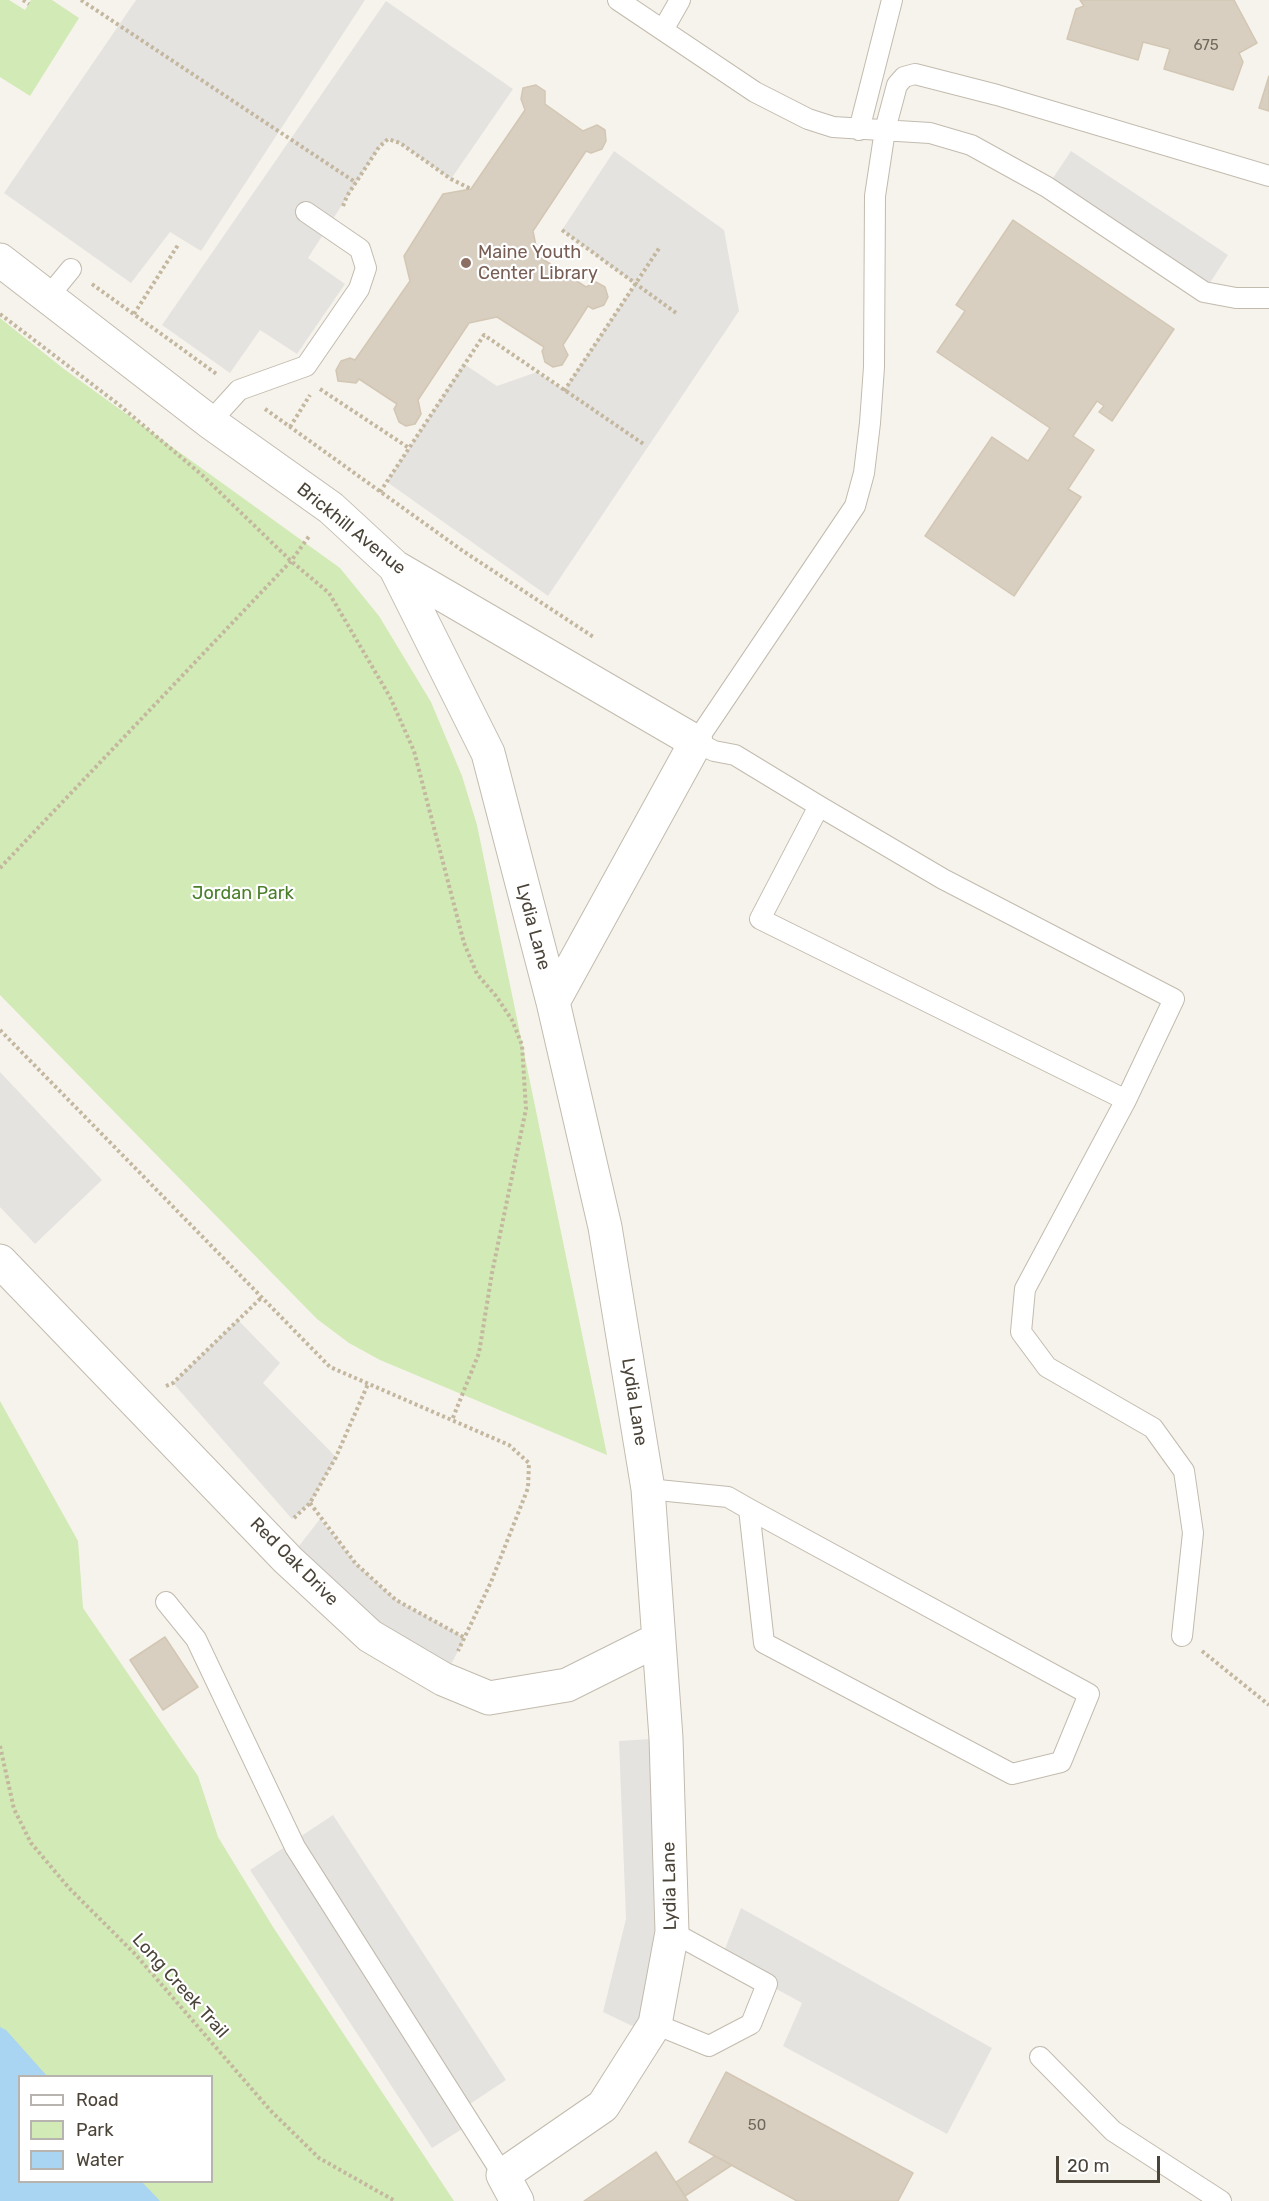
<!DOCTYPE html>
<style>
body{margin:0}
#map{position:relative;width:1269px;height:2201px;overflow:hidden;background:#f6f3ec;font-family:Rubik,sans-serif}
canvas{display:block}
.legend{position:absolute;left:18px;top:2075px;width:195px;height:108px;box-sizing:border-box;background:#fff;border:2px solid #b7b4b0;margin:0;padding:8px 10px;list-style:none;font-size:18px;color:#4b4439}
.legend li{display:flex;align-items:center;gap:12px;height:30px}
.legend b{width:30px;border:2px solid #b7b4b0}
.scale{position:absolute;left:1056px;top:2156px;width:104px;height:27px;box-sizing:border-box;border:3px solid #4b4439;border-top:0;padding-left:8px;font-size:18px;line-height:21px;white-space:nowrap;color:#4b4439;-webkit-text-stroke:4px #fff;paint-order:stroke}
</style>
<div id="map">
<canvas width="1269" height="2201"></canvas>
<ul class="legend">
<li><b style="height:8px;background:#fff"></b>Road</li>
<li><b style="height:16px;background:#d2eab5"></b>Park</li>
<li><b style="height:16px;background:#a9d4f2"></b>Water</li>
</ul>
<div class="scale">20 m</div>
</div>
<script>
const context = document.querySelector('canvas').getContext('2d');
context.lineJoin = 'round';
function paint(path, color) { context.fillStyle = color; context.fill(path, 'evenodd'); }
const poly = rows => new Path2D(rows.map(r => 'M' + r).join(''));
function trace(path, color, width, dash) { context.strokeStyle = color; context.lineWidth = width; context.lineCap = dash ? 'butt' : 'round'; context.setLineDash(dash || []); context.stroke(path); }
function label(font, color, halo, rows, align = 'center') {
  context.font = font + ' Rubik,sans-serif'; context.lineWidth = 4.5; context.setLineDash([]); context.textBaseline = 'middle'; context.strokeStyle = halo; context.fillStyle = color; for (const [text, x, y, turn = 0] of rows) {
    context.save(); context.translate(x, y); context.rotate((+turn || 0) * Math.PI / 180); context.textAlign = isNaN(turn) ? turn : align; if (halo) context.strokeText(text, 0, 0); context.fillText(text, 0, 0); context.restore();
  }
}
paint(poly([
 [0,0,9,0,25,10,31,0,52,0,79,18,30,96,0,77],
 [0,318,64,369,340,568,379,616,431,702,462,776,477,825,607,1455,380,1360,349,1343,317,1319,0,995],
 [0,1401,78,1541,83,1608,198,1776,218,1837,273,1927,454,2201,0,2201],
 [20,2076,212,2076,212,2182,20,2182]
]), '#d2eab5');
paint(poly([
 [136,0,365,0,201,251,170,232,131,283,4,193],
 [386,1,513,89,451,179,400,143,388,139,379,147,308,258,345,284,297,354,260,330,230,373,162,325],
 [614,151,724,230,739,311,548,596,387,482,464,364,497,386,537,372,564,390,648,265,634,283,562,230],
 [1071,151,1228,255,1204,292,1047,187],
 [0,1072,102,1180,35,1244,0,1207],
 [238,1320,280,1363,263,1383,336,1457,310,1503,292,1519,173,1383],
 [320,1519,356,1564,396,1600,465,1638,443,1679,288,1560],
 [666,1738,672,1932,649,2034,603,2012,626,1919,619,1741],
 [333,1815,506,2080,461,2110,470,2124,432,2148,250,1870],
 [741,1908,992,2048,947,2134,783,2046,802,2003,721,1959]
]), '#e5e3e0');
paint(poly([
 [0,2027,6,2030,47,2076,20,2076,20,2182,142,2182,160,2201,0,2201]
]), '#a9d4f2');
const building = poly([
 [1080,0,1234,0,1257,43,1239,53,1243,62,1233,90,1164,69,1170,49,1143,42,1138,60,1067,39,1076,9,1084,6,1080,0],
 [1269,76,1269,111,1259,108,1269,76],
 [536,85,545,91,545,104,583,131,597,125,605,130,606,141,602,149,591,153,586,151,533,231,538,256,586,287,596,282,605,287,608,297,604,305,593,309,588,306,563,345,568,355,562,365,553,367,545,362,542,351,544,347,497,317,469,323,418,400,421,414,415,424,406,426,399,422,394,409,397,404,359,379,356,383,338,381,336,370,341,361,350,358,355,360,410,281,404,256,443,194,471,189,525,110,521,99,523,88,536,85],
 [1013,220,1174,329,1112,421,1099,412,1104,406,1097,401,1073,436,1094,450,1068,489,1081,497,1014,596,925,536,992,437,1028,461,1050,428,937,352,965,311,956,305,1013,220],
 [165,1637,198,1687,163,1710,130,1660,165,1637],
 [726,2072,913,2173,898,2201,797,2201,689,2142,726,2072],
 [656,2152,688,2201,584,2201,656,2152],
 [715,2156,732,2165,685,2196,676,2182,715,2156]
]);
paint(building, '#d8cfc1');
trace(building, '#d3c7b4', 1.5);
const lane = poly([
 [618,0,755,92,808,119,833,127,930,133,971,145,1047,187,1204,292,1236,298,1269,298],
 [663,30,680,0],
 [859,130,892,0],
 [48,297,71,269],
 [210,422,239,390,306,366,359,289,366,268,360,249,306,212],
 [819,806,760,919,1126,1100,1174,999,943,879,819,806,735,755,714,751,696,742,855,506,864,473,870,423,874,367,875,196,885,130,897,85,904,77,915,74,997,95,1269,176],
 [1126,1100,1025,1289,1021,1332,1047,1367,1153,1428,1184,1471,1193,1533,1182,1636],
 [648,1489,728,1497,749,1509,1089,1694,1061,1762,1012,1774,764,1643,749,1509],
 [166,1602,196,1639,295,1847,503,2175],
 [655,2024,709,2046,751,2024,767,1984,672,1932],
 [1040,2057,1113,2131,1221,2201]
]);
const street = poly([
 [0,260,210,422,331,508,395,567,696,742,553,1002],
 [395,567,488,753,553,1002,605,1227,648,1489,666,1738,672,1932,655,2024,603,2106,503,2175,517,2201],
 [0,1261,288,1560,370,1636,443,1679,489,1698,567,1685,657,1640]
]);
trace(lane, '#c2bbae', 22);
trace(street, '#c2bbae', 35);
trace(poly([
 [23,0,29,4],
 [81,0,355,182],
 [343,206,347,196,379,147,388,139,400,143,451,179,471,189],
 [562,230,676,313],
 [92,284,218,375],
 [0,314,118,404,202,475,291,561,329,593,390,697,414,751,464,943,477,974,496,996,512,1020,522,1045,526,1109,492,1273,479,1353,452,1420],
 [134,314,178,245],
 [320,389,409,448],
 [564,391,660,247],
 [265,409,463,551,595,638],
 [290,427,310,395],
 [380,492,484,335,645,445],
 [0,868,291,561,310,535],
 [0,1030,330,1367,509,1445,529,1463,528,1488,491,1582,458,1651],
 [166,1386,173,1383,262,1297],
 [310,1503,356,1564,396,1600,465,1638],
 [294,1518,310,1503,336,1457,368,1384],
 [1202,1651,1269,1705],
 [0,1746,14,1809,31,1843,69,1888,136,1955,270,2110,319,2158,395,2201]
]), '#c4b79f', 4, [3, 3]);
trace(lane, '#fff', 20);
trace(street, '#fff', 33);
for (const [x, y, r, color] of [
 [466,263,6,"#8d6e63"]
]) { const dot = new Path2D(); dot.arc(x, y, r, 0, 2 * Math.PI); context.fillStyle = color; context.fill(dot); trace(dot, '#fff', 2); }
label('15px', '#6e675b', null, [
 ["675",1206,46],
 ["50",757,2126]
]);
label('18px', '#785e54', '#fff', [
 ["Maine Youth",478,253],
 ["Center Library",478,274]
], 'left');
label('18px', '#4b4439', '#fff', [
 ["Brickhill Avenue",351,529,39],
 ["Lydia Lane",533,927,75],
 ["Lydia Lane",634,1402,81],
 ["Red Oak Drive",294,1562,45],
 ["Lydia Lane",670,1886,-91],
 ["Long Creek Trail",180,1986,48]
]);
label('18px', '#4a7f2a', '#fff', [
 ["Jordan Park",243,894]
]);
</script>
